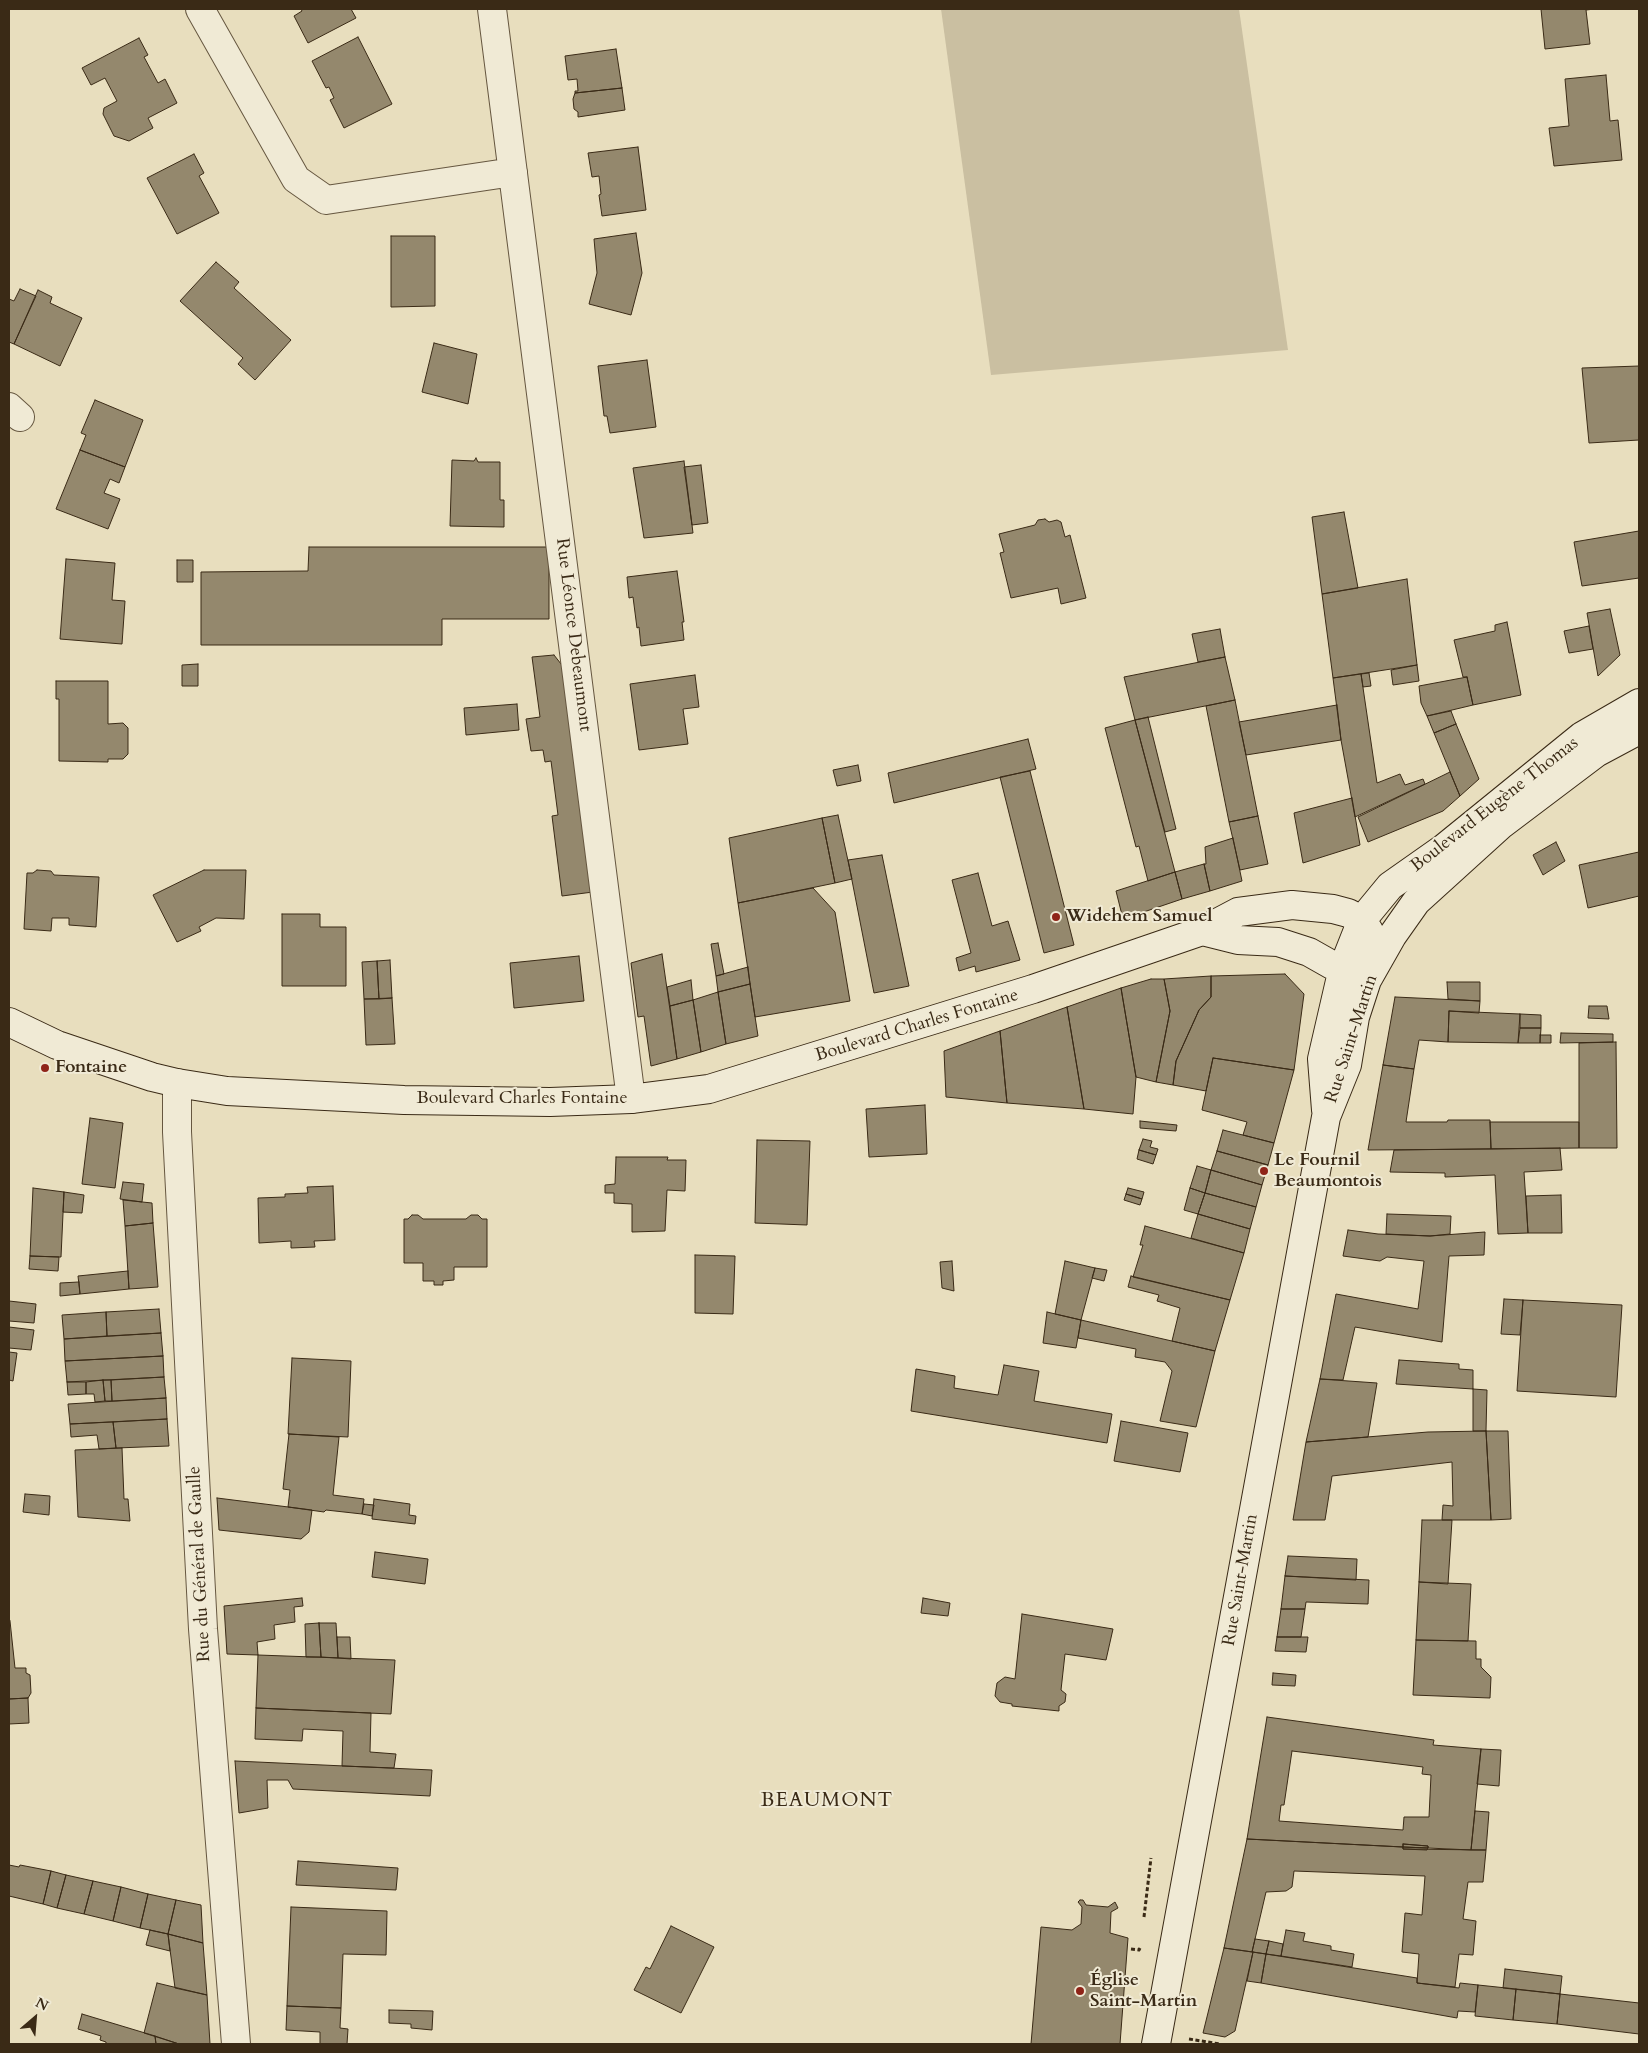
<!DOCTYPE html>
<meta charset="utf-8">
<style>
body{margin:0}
#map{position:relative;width:1648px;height:2053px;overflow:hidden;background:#e8debe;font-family:Cardo,serif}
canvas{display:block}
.frame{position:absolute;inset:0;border:10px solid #3a2a16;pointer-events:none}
.north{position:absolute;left:10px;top:1993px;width:50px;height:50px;-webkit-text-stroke:4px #f0ead5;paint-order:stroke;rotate:27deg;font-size:14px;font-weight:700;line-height:20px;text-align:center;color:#3a2a16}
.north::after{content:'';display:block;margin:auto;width:18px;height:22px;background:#3a2a16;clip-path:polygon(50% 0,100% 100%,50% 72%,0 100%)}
</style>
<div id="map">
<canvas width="1648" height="2053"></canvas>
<div class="frame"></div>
<div class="north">N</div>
</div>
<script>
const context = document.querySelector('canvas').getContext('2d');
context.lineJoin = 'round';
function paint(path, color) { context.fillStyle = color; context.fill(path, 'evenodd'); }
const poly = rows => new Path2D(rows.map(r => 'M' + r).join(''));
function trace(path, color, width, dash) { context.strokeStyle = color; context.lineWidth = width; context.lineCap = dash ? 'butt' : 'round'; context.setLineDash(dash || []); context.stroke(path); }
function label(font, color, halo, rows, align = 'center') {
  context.font = font + ' Cardo,serif'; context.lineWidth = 4; context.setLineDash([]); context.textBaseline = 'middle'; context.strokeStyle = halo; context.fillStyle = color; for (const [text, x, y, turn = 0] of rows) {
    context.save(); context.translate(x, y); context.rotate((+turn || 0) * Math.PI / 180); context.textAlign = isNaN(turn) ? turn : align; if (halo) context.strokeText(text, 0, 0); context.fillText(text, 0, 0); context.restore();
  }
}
paint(poly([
 [941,9,1239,9,1288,350,991,375]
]), '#cabfa1');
const building = poly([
 [301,9,351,9,356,18,308,43,294,16,302,11,301,9],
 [1541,9,1595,9,1586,10,1590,44,1545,49,1541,9],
 [358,37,392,104,344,128,330,100,334,98,329,87,326,88,312,61,358,37],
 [139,38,148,55,144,57,158,83,165,79,177,103,148,118,153,128,129,141,114,136,103,114,104,108,117,101,105,78,91,85,82,68,139,38],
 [616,49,622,88,575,93,575,91,578,91,577,79,568,80,565,56,616,49],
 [1606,75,1610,121,1618,120,1622,160,1554,166,1549,128,1569,126,1565,79,1606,75],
 [622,88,625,110,578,117,578,112,574,109,573,99,575,93,622,88],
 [638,147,646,210,602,216,599,195,601,194,599,176,592,177,588,153,638,147],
 [194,154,204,173,199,176,219,213,177,234,147,178,194,154],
 [636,233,642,273,631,315,589,304,597,273,594,239,636,233],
 [391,236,435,236,435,306,391,307,391,236],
 [216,262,239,282,234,288,291,340,255,380,238,364,243,358,180,301,216,262],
 [20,289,36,296,14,344,9,342,9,299,14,301,20,289],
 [38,290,52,297,50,303,82,318,60,366,14,344,38,290],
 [434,343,477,354,468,404,422,392,434,343],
 [647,360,656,427,610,433,607,416,604,416,598,366,647,360],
 [1639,366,1639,440,1589,443,1582,368,1639,366],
 [95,400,143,420,125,467,80,450,86,435,81,433,95,400],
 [80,450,125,467,119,483,110,479,104,493,120,499,108,529,56,509,80,450],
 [476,458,478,462,500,462,500,500,504,500,504,527,450,526,452,460,474,461,476,458],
 [684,461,693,533,644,538,633,468,684,461],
 [701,465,708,523,692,525,684,467,701,465],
 [1344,512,1358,588,1322,594,1312,517,1344,512],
 [1045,519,1049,522,1057,520,1061,522,1065,537,1070,535,1086,598,1061,604,1058,588,1011,598,1000,553,1004,552,999,534,1035,525,1038,520,1045,519],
 [1639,531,1639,578,1582,586,1574,542,1639,531],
 [309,547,549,547,549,619,442,619,442,645,201,645,201,572,308,571,309,547],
 [66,559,115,563,112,600,125,601,122,644,60,639,66,559],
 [177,560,193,560,193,582,177,582,177,560],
 [677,571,684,622,682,622,684,640,641,646,639,627,637,628,633,597,629,598,627,577,677,571],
 [1407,579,1417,665,1333,678,1322,594,1407,579],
 [1610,609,1620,655,1598,676,1587,613,1610,609],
 [1507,622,1521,695,1473,705,1467,677,1463,677,1454,640,1495,631,1495,625,1507,622],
 [1589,626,1593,649,1569,653,1564,631,1589,626],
 [1220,629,1225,657,1198,662,1192,634,1220,629],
 [554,655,565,669,593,892,562,896,552,816,558,815,551,761,545,762,543,750,531,751,526,719,540,717,532,657,554,655],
 [1225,657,1235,700,1135,720,1124,677,1225,657],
 [198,664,198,686,182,686,182,665,198,664],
 [1417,665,1419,681,1393,685,1391,670,1417,665],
 [1369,673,1371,686,1363,687,1361,674,1369,673],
 [1361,674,1377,783,1400,774,1405,785,1423,779,1425,784,1355,817,1341,740,1333,678,1361,674],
 [695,675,699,707,683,709,688,744,639,750,630,684,695,675],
 [1467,677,1473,705,1427,716,1421,703,1419,686,1467,677],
 [56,681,108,681,108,724,123,723,128,728,128,754,123,759,108,759,108,762,59,761,59,699,56,699,56,681],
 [1235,700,1258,816,1229,822,1206,706,1235,700],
 [517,704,519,730,466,735,464,708,517,704],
 [1337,705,1341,740,1246,755,1239,722,1337,705],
 [1451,711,1456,724,1434,733,1427,716,1451,711],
 [1148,717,1176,829,1165,832,1135,720,1148,717],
 [1135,720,1175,872,1148,881,1139,846,1136,847,1105,728,1135,720],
 [1456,724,1479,779,1460,796,1434,733,1456,724],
 [1028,739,1036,769,894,803,888,773,1028,739],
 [858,765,861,781,837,786,833,770,858,765],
 [1030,771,1074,945,1044,953,1000,777,1030,771],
 [1450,772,1460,796,1443,811,1368,842,1358,817,1450,772],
 [1352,798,1360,845,1303,863,1294,813,1352,798],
 [838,815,852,879,835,883,822,818,838,815],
 [1258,816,1268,864,1240,870,1229,822,1258,816],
 [822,818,835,883,738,903,729,838,822,818],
 [1233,838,1242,881,1210,891,1204,864,1206,864,1205,847,1233,838],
 [1556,842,1565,861,1543,875,1533,855,1556,842],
 [1639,852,1639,896,1588,908,1579,865,1639,852],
 [882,855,909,986,874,993,848,860,882,855],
 [1204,864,1210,891,1182,899,1175,872,1204,864],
 [37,870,51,871,54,875,99,877,96,927,69,925,69,918,52,918,51,931,24,929,27,873,33,873,37,870],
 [204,870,246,870,244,919,216,918,199,927,201,931,177,942,153,895,204,870],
 [1175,872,1182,899,1123,919,1116,891,1175,872],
 [978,873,992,926,1008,921,1020,960,976,972,975,966,959,971,956,958,971,953,952,880,978,873],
 [813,888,835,912,850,1001,755,1017,738,903,813,888],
 [282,914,320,914,320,927,346,927,346,986,282,986,282,914],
 [718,943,724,974,716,976,711,944,718,943],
 [662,954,677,1059,651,1066,644,1016,638,1017,631,963,662,954],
 [579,956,584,1001,514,1008,510,963,579,956],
 [390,960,392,998,379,999,377,961,390,960],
 [377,961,379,999,364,999,362,962,377,961],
 [748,967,750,984,718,992,716,976,748,967],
 [1285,974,1304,994,1294,1070,1213,1058,1206,1091,1173,1085,1176,1061,1199,1010,1211,997,1211,976,1285,974],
 [1211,976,1211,997,1199,1010,1176,1061,1173,1085,1156,1082,1170,1011,1164,979,1211,976],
 [1151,979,1164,979,1170,1011,1156,1082,1136,1077,1121,988,1151,979],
 [691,980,693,1000,670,1006,667,987,691,980],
 [1447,982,1480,982,1480,1001,1448,999,1447,982],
 [750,984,758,1036,726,1044,718,992,750,984],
 [1121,988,1136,1077,1133,1114,1084,1109,1067,1007,1121,988],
 [718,992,726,1044,701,1052,693,1000,718,992],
 [1395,997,1480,1001,1479,1013,1449,1011,1448,1042,1419,1040,1414,1069,1383,1065,1395,997],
 [392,998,395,1044,366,1045,364,999,392,998],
 [693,1000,701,1052,677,1059,670,1006,693,1000],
 [1589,1006,1607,1006,1609,1019,1588,1018,1589,1006],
 [1067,1007,1084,1109,1007,1103,1000,1031,1067,1007],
 [1449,1011,1520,1014,1518,1043,1448,1042,1449,1011],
 [1520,1014,1541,1015,1541,1028,1520,1028,1520,1014],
 [1520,1028,1541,1028,1540,1043,1518,1043,1520,1028],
 [1000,1031,1007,1103,946,1097,944,1051,1000,1031],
 [1561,1033,1613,1034,1613,1042,1560,1043,1561,1033],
 [1540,1035,1551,1035,1551,1043,1540,1043,1540,1035],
 [1616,1042,1617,1148,1579,1148,1579,1043,1616,1042],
 [1213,1058,1294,1070,1274,1143,1243,1135,1247,1122,1202,1110,1213,1058],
 [1383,1065,1414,1069,1406,1122,1447,1122,1448,1120,1490,1120,1491,1149,1368,1150,1383,1065],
 [925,1105,927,1154,869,1157,866,1109,925,1105],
 [90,1118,123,1123,115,1188,82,1184,90,1118],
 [1140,1121,1177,1125,1176,1131,1140,1128,1140,1121],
 [1490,1122,1579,1122,1579,1148,1491,1149,1490,1122],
 [1223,1130,1274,1143,1268,1165,1217,1151,1223,1130],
 [1143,1139,1152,1141,1150,1147,1158,1149,1156,1155,1139,1150,1143,1139],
 [757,1140,810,1141,807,1225,755,1223,757,1140],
 [1560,1148,1562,1170,1524,1172,1528,1233,1498,1234,1495,1175,1445,1177,1445,1173,1390,1172,1394,1150,1560,1148],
 [1139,1150,1156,1155,1153,1164,1137,1159,1139,1150],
 [1217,1151,1268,1165,1262,1185,1211,1170,1217,1151],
 [616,1157,668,1157,667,1160,686,1160,685,1191,667,1190,665,1231,632,1232,632,1204,614,1203,614,1193,605,1193,605,1185,615,1184,616,1157],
 [1197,1166,1211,1170,1205,1193,1190,1188,1197,1166],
 [1211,1170,1262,1185,1256,1207,1205,1193,1211,1170],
 [123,1182,144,1184,142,1202,120,1199,123,1182],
 [333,1186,335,1240,314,1241,315,1247,291,1248,291,1241,259,1243,258,1198,285,1197,285,1194,308,1193,307,1187,333,1186],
 [33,1188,64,1192,61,1257,30,1256,33,1188],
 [1128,1188,1144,1192,1142,1199,1126,1194,1128,1188],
 [1190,1188,1205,1193,1198,1214,1184,1210,1190,1188],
 [64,1192,84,1195,82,1213,63,1212,64,1192],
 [1205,1193,1256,1207,1250,1229,1198,1214,1205,1193],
 [1126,1194,1142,1199,1140,1205,1124,1200,1126,1194],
 [1561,1195,1562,1233,1528,1233,1526,1196,1561,1195],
 [123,1200,152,1203,153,1223,125,1226,123,1200],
 [1198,1214,1250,1229,1244,1253,1191,1238,1198,1214],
 [1387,1214,1451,1216,1450,1234,1430,1236,1386,1234,1387,1214],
 [412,1215,418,1215,423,1219,466,1219,471,1215,478,1215,482,1219,487,1219,487,1267,454,1267,454,1280,443,1281,443,1285,434,1285,434,1281,423,1281,423,1263,404,1263,404,1219,408,1219,412,1215],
 [153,1223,158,1287,129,1289,125,1226,153,1223],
 [1145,1226,1244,1253,1230,1300,1133,1277,1143,1245,1140,1245,1145,1226],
 [1348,1230,1378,1234,1430,1236,1485,1232,1484,1255,1449,1256,1442,1342,1355,1327,1343,1380,1320,1379,1336,1294,1418,1309,1424,1261,1387,1257,1380,1261,1343,1256,1348,1230],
 [695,1255,735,1256,733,1314,695,1313,695,1255],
 [30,1256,59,1257,58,1271,29,1269,30,1256],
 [952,1261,954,1291,942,1288,940,1262,952,1261],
 [1065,1261,1095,1268,1081,1320,1055,1314,1065,1261],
 [1095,1268,1107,1270,1104,1281,1092,1278,1095,1268],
 [128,1271,129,1289,80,1294,78,1276,128,1271],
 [1131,1276,1230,1300,1215,1351,1172,1341,1180,1308,1157,1301,1159,1295,1128,1287,1131,1276],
 [79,1282,80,1294,60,1296,60,1283,79,1282],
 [1504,1299,1523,1300,1520,1335,1501,1334,1504,1299],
 [1523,1300,1622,1305,1616,1397,1517,1391,1523,1300],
 [9,1301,36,1304,34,1323,9,1321,9,1301],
 [159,1309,161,1333,107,1336,106,1312,159,1309],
 [106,1312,107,1336,64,1339,62,1315,106,1312],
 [1047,1312,1081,1320,1076,1348,1043,1343,1047,1312],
 [1081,1320,1215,1351,1196,1427,1160,1421,1172,1371,1165,1362,1135,1357,1136,1349,1078,1338,1081,1320],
 [9,1327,34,1330,31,1350,9,1348,9,1327],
 [161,1333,163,1356,65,1361,64,1339,161,1333],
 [9,1352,17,1353,13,1381,9,1380,9,1352],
 [163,1356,164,1377,67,1382,65,1361,163,1356],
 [292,1358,351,1361,348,1437,288,1434,292,1358],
 [1399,1360,1459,1364,1459,1369,1473,1370,1473,1389,1396,1384,1399,1360],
 [1004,1365,1039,1371,1034,1401,1112,1414,1107,1443,911,1411,916,1369,955,1376,954,1388,998,1395,1004,1365],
 [164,1377,166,1398,112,1401,111,1380,164,1377],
 [1320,1379,1377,1383,1368,1437,1306,1442,1320,1379],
 [103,1380,111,1380,112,1401,105,1401,103,1380],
 [103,1380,105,1401,95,1402,94,1394,86,1394,86,1382,103,1380],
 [67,1382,86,1382,86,1394,68,1395,67,1382],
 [1473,1389,1487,1390,1486,1431,1473,1431,1473,1389],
 [166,1398,167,1419,70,1424,68,1404,166,1398],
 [167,1419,169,1446,116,1448,113,1422,167,1419],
 [1121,1421,1188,1433,1180,1472,1114,1461,1121,1421],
 [113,1422,116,1448,99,1449,97,1435,71,1437,70,1424,113,1422],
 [1486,1431,1491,1520,1442,1520,1443,1505,1453,1506,1452,1462,1332,1476,1325,1520,1293,1520,1306,1442,1428,1432,1486,1431],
 [1486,1431,1508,1431,1511,1519,1491,1520,1486,1431],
 [289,1434,339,1437,333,1495,364,1499,362,1514,326,1510,324,1512,288,1507,290,1490,283,1489,289,1434],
 [122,1448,124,1499,128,1499,130,1521,78,1517,75,1450,122,1448],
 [25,1494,50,1496,49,1515,23,1512,25,1494],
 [217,1498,312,1510,309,1532,301,1539,219,1530,217,1498],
 [374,1499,410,1504,409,1515,416,1516,415,1524,372,1519,374,1499],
 [364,1504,374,1505,372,1516,362,1514,364,1504],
 [1422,1520,1452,1520,1448,1584,1419,1582,1422,1520],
 [375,1552,428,1559,425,1584,372,1577,375,1552],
 [1288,1556,1357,1559,1356,1580,1285,1576,1288,1556],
 [1285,1576,1369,1580,1368,1604,1306,1602,1305,1609,1281,1609,1285,1576],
 [1419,1582,1471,1584,1468,1641,1416,1640,1419,1582],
 [302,1598,303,1606,294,1607,295,1622,274,1625,275,1639,257,1642,258,1655,227,1654,224,1606,302,1598],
 [923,1598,950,1603,948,1616,921,1613,923,1598],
 [1281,1609,1305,1609,1301,1637,1277,1637,1281,1609],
 [1022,1614,1113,1629,1106,1660,1065,1654,1061,1690,1066,1694,1065,1702,1059,1706,1059,1711,1012,1706,1012,1704,1000,1702,995,1696,997,1683,1005,1677,1015,1679,1022,1614],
 [10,1621,15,1668,26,1668,26,1673,30,1675,31,1693,28,1698,9,1699,9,1622,10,1621],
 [319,1623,321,1657,306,1657,305,1624,319,1623],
 [319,1623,336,1623,338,1658,321,1657,319,1623],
 [337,1637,350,1637,351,1659,338,1658,337,1637],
 [1277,1637,1308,1637,1306,1652,1275,1651,1277,1637],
 [1416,1640,1476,1641,1476,1659,1481,1659,1481,1667,1491,1677,1490,1698,1413,1695,1416,1640],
 [258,1655,395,1660,391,1714,256,1708,258,1655],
 [1273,1673,1296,1675,1295,1686,1272,1685,1273,1673],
 [28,1698,29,1723,9,1724,9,1699,28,1698],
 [256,1708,371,1713,370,1752,396,1754,394,1768,342,1766,343,1731,303,1729,302,1741,255,1739,256,1708],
 [1267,1717,1434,1740,1433,1745,1481,1749,1471,1850,1428,1848,1428,1846,1403,1844,1403,1847,1247,1839,1267,1717],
 [1292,1751,1423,1767,1422,1774,1431,1775,1429,1817,1404,1817,1403,1830,1279,1821,1281,1805,1284,1805,1292,1751],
 [1481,1749,1501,1750,1499,1786,1477,1784,1481,1749],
 [235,1761,432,1770,430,1796,293,1789,288,1780,267,1780,268,1808,239,1813,235,1761],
 [1475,1811,1489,1812,1486,1850,1471,1850,1475,1811],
 [1247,1839,1403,1847,1403,1849,1486,1850,1483,1882,1468,1882,1463,1919,1476,1921,1473,1955,1459,1954,1455,1987,1417,1983,1419,1954,1402,1952,1405,1913,1422,1915,1425,1876,1294,1871,1292,1887,1286,1891,1266,1892,1252,1952,1224,1948,1247,1839],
 [1403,1844,1428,1846,1428,1848,1403,1847,1403,1844],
 [1403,1847,1428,1848,1427,1850,1403,1849,1403,1847],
 [298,1861,398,1868,396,1890,296,1885,298,1861],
 [9,1865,19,1867,20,1865,51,1871,43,1904,9,1896,9,1865],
 [51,1871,66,1875,57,1908,43,1904,51,1871],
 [66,1875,93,1881,84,1914,57,1908,66,1875],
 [93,1881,121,1887,113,1921,84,1914,93,1881],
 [121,1887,148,1894,140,1928,113,1921,121,1887],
 [148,1894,176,1900,168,1934,140,1928,148,1894],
 [176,1900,201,1905,203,1943,168,1934,176,1900],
 [1080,1900,1083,1900,1086,1905,1108,1907,1115,1902,1118,1908,1111,1912,1110,1933,1128,1938,1120,2044,1031,2044,1041,1927,1072,1930,1081,1924,1082,1907,1078,1902,1080,1900],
 [291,1907,387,1911,386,1955,343,1954,341,2008,287,2006,291,1907],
 [671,1926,714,1947,681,2013,634,1990,646,1967,650,1969,671,1926],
 [150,1930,168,1934,170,1951,146,1945,150,1930],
 [1286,1930,1305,1933,1303,1941,1331,1946,1331,1950,1354,1954,1352,1967,1281,1956,1286,1930],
 [168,1934,203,1943,207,1995,175,1988,168,1934],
 [1255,1939,1269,1941,1266,1954,1252,1952,1255,1939],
 [1269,1941,1283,1944,1281,1956,1266,1954,1269,1941],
 [1224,1948,1253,1952,1235,2031,1225,2037,1203,2033,1224,1948],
 [1253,1952,1266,1954,1261,1983,1247,1981,1253,1952],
 [1266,1954,1417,1978,1417,1983,1459,1988,1460,1983,1478,1985,1475,2012,1458,2011,1457,2018,1261,1983,1266,1954],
 [1505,1969,1562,1976,1560,1994,1503,1988,1505,1969],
 [157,1983,207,1995,210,2044,179,2044,144,2033,157,1983],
 [1478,1985,1516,1989,1513,2020,1475,2016,1478,1985],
 [1516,1989,1560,1994,1557,2024,1513,2020,1516,1989],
 [1560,1994,1639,2003,1639,2034,1557,2024,1560,1994],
 [287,2006,341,2008,340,2028,348,2029,347,2044,320,2044,320,2032,286,2030,287,2006],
 [389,2010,433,2011,432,2030,411,2028,411,2024,389,2023,389,2010],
 [82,2014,155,2036,156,2044,106,2044,106,2042,100,2040,101,2036,78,2029,82,2014],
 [155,2036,179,2044,156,2044,155,2036]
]);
paint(building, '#94886d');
trace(building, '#3a2a16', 1);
const street = poly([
 [200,9,296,179,326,200,513,172],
 [492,9,631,1099],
 [9,407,20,417],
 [177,1083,177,1132,203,1629,236,2044]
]);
const secondary = poly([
 [1202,931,1238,940,1278,942,1309,952,1332,965,1343,968,1360,965],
 [9,1022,57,1045,152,1077,177,1083,227,1091,404,1100,550,1102,631,1099,709,1089,1033,989,1202,931,1238,912,1292,905,1333,909,1348,913,1362,920,1369,931,1371,940,1351,991,1355,1017],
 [1326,1110,1322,1059,1343,968,1362,920,1390,886,1444,848,1582,736,1639,703],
 [1156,2044,1326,1117,1347,1065,1355,1017,1367,980,1392,936,1416,902,1502,824,1596,753,1639,730]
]);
trace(street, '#665740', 30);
trace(secondary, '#3a2a16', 30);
trace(poly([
 [1144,1917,1151,1858],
 [1131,1949,1139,1950,1140,1948],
 [1189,2039,1220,2044]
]), '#3a2a16', 3, [4, 2.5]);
trace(street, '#f0ead5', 28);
trace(secondary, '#f0ead5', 28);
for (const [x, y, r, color] of [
 [1056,917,5,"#8f2418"],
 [45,1068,5,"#8f2418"],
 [1264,1171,5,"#8f2418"],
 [1080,1991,5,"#8f2418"]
]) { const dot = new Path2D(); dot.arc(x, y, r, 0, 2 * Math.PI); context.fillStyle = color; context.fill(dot); trace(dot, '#f0ead5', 2); }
label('18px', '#3a2a16', '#f0ead5', [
 ["Rue Léonce Debeaumont",573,635,83],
 ["Boulevard Eugène Thomas",1495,805,-38],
 ["Boulevard Charles Fontaine",917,1026,-17],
 ["Rue Saint-Martin",1352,1039,-72],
 ["Boulevard Charles Fontaine",522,1099],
 ["Rue du Général de Gaulle",200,1564,-93],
 ["Rue Saint-Martin",1241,1580,-80]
]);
label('bold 18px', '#3a2a16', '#f0ead5', [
 ["Widehem Samuel",1066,917],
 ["Fontaine",55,1068],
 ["Le Fournil",1274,1161],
 ["Beaumontois",1274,1182],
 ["Église",1090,1981],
 ["Saint-Martin",1090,2002]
], 'left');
context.letterSpacing = '1px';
label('20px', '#3a2a16', '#f0ead5', [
 ["BEAUMONT",827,1801]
]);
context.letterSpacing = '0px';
</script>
